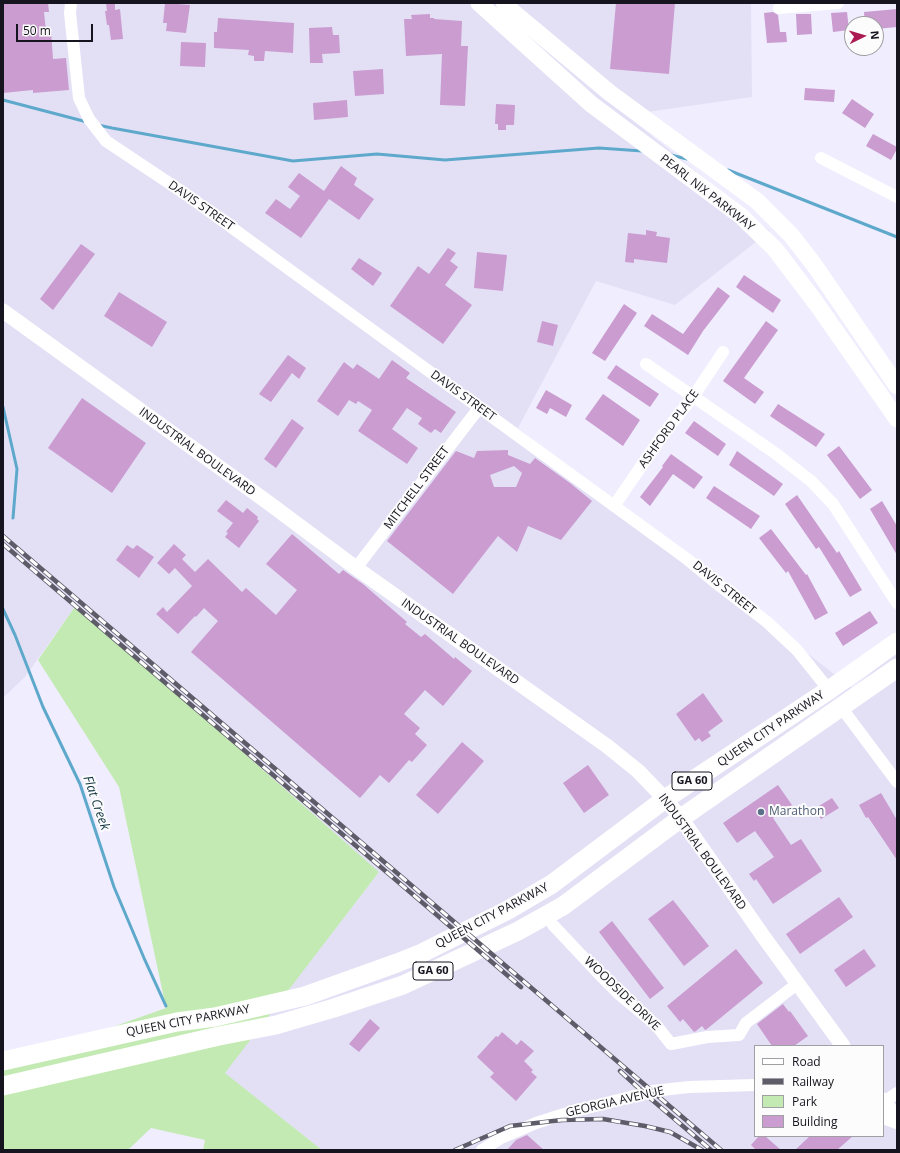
<!DOCTYPE html>
<style>
body{margin:0}
#map{position:relative;width:900px;height:1153px;overflow:hidden;background:#efedfe;font-family:"Open Sans",sans-serif}
canvas{display:block}
.frame{position:absolute;inset:0;border:4px solid #16141e;pointer-events:none}
.legend{position:absolute;left:754px;top:1045px;width:130px;height:92px;box-sizing:border-box;background:#fcfcfc;border:1px solid #a09fa3;margin:0;padding:5px 7px;list-style:none;font-size:12px;color:#16141e}
.legend li{display:flex;align-items:center;gap:8px;height:20px}
.legend b{width:20px;border:1px solid #a09fa3}
.north{position:absolute;left:844px;top:16px;width:40px;height:40px;box-sizing:border-box;background:#fcfcfc;border:1px solid #a09fa3;border-radius:50%;rotate:85deg;font-size:11px;font-weight:700;line-height:16px;text-align:center;color:#16141e}
.north::after{content:'';display:block;margin:auto;width:14px;height:18px;background:#ab1a52;clip-path:polygon(50% 0,100% 100%,50% 72%,0 100%)}
.scale{position:absolute;left:16px;top:24px;width:77px;height:18px;box-sizing:border-box;border:2px solid #16141e;border-top:0;padding-left:5px;font-size:12px;line-height:14px;white-space:nowrap;color:#16141e;-webkit-text-stroke:3px #fcfcfc;paint-order:stroke}
</style>
<div id="map">
<canvas width="900" height="1153"></canvas>
<div class="frame"></div>
<ul class="legend">
<li><b style="height:5px;background:#fff"></b>Road</li>
<li><b style="height:5px;background:#5e5c69"></b>Railway</li>
<li><b style="height:11px;background:#c4eab4"></b>Park</li>
<li><b style="height:11px;background:#ca9cd0"></b>Building</li>
</ul>
<div class="north">N</div>
<div class="scale">50 m</div>
</div>
<script>
const context = document.querySelector('canvas').getContext('2d');
context.lineJoin = 'round';
function paint(path, color) { context.fillStyle = color; context.fill(path, 'evenodd'); }
const poly = rows => new Path2D(rows.map(r => 'M' + r).join(''));
function trace(path, color, width, dash) { context.strokeStyle = color; context.lineWidth = width; context.lineCap = dash ? 'butt' : 'round'; context.setLineDash(dash || []); context.stroke(path); }
function label(font, color, halo, rows, align = 'center') {
  context.font = font + ' "Open Sans",sans-serif'; context.lineWidth = 4; context.setLineDash([]); context.textBaseline = 'middle'; context.strokeStyle = halo; context.fillStyle = color; for (const [text, x, y, turn = 0] of rows) {
    context.save(); context.translate(x, y); context.rotate((+turn || 0) * Math.PI / 180); context.textAlign = isNaN(turn) ? turn : align; if (halo) context.strokeText(text, 0, 0); context.fillText(text, 0, 0); context.restore();
  }
}
paint(poly([
 [3,3,751,3,752,97,626,115,770,231,675,305,596,281,518,428,852,688,897,652,897,1150,322,1150,224,1073,379,872,76,605,25,677,3,698],
 [755,1046,883,1046,883,1136,755,1136]
]), '#e3e0f6');
paint(poly([
 [76,605,379,872,225,1073,322,1150,203,1150,205,1140,151,1128,128,1150,3,1150,3,1066,166,1008,119,787,38,660]
]), '#c4eab4');
trace(poly([
 [3,100,87,122],
 [98,125,112,128,293,161,377,154,445,160,599,148,642,151],
 [671,155,687,159],
 [728,170,897,237],
 [3,407,17,469,13,518],
 [3,609,15,635,43,707,80,784,114,887,144,958,166,1006]
]), '#5ea9cb', 3);
paint(poly([
 [3,3,48,3,49,12,44,12,46,31,51,30,53,59,66,58,69,90,33,93,33,90,3,93],
 [106,3,115,3,115,10,120,9,123,39,111,40,109,25,107,25,105,11,107,11],
 [165,3,190,5,186,33,166,31,167,23,163,23],
 [616,3,675,3,669,74,610,69],
 [897,9,897,27,876,29,876,24,865,24,864,12],
 [773,12,778,15,780,32,786,32,787,42,767,43,764,13],
 [847,12,849,30,833,32,831,13],
 [430,14,430,18,434,18,434,19,462,21,461,46,468,46,465,106,440,105,442,54,406,56,404,19,412,19,411,15],
 [796,14,811,14,812,34,797,35],
 [218,18,294,23,293,53,265,51,264,61,254,61,254,56,248,55,249,50,214,48,214,32,217,32],
 [332,27,333,35,339,35,340,53,322,54,323,63,310,63,309,28],
 [181,42,206,43,205,67,180,66],
 [383,69,384,94,355,96,353,71],
 [805,88,835,90,834,102,804,100],
 [852,99,874,114,865,128,842,113],
 [347,100,348,117,314,120,313,103],
 [496,104,515,105,514,125,506,125,506,130,498,130,498,124,495,124],
 [873,134,897,147,897,149,891,160,866,146],
 [341,166,357,178,354,185,374,199,359,220,329,199,301,238,265,213,276,199,290,209,300,196,288,187,299,173,324,191],
 [646,230,657,232,656,236,670,238,667,263,634,259,634,263,625,262,628,233,646,235],
 [81,244,95,254,53,310,40,299],
 [448,248,456,253,450,261,458,267,445,285,472,305,443,344,390,306,418,266,429,274],
 [477,252,507,255,503,291,474,288],
 [359,258,382,273,373,286,351,269],
 [744,275,781,300,773,313,736,287],
 [718,287,730,296,703,331,688,355,644,326,652,314,683,334],
 [119,292,167,322,152,347,104,316],
 [624,304,637,313,605,361,592,353],
 [542,321,558,325,553,346,537,342],
 [766,321,778,330,744,378,764,392,755,404,723,381],
 [288,355,306,368,299,379,292,373,271,402,259,394],
 [392,360,410,373,406,378,456,412,441,433,435,429,431,433,418,424,422,418,407,408,392,429,418,448,407,464,358,431,372,410,358,401,356,404,349,400,338,416,317,401,344,362,353,369,357,364,379,379],
 [616,365,659,394,650,407,607,378],
 [546,390,572,405,566,417,550,408,547,414,536,408],
 [603,394,640,420,623,446,585,419],
 [82,398,146,443,112,493,48,448],
 [778,404,825,434,816,447,770,416],
 [292,419,304,428,276,468,264,459],
 [694,421,726,444,718,456,685,433],
 [839,446,872,490,860,499,827,455],
 [508,450,508,455,530,464,535,458,570,483,592,501,561,540,528,526,517,552,498,536,453,594,387,541,456,451,474,458,477,451],
 [514,466,522,473,516,487,494,487,490,475],
 [737,451,783,484,774,496,729,465],
 [671,454,703,477,694,489,673,474,650,506,640,497,663,467,662,466],
 [714,486,760,516,751,529,706,498],
 [797,495,837,553,839,551,862,590,850,597,819,547,816,549,785,504],
 [226,500,243,513,247,508,258,517,257,519,259,521,239,548,225,537,228,533,226,532,233,523,217,511],
 [882,501,897,526,897,555,870,509],
 [771,529,806,575,807,574,828,613,815,620,788,571,786,573,759,538],
 [292,534,339,574,343,570,363,584,407,622,405,624,421,637,425,634,454,659,455,657,472,671,443,706,425,690,404,714,420,728,415,734,427,745,412,762,409,760,389,783,380,775,360,798,191,652,218,621,204,608,196,617,195,616,178,634,156,614,163,607,167,612,192,586,175,568,169,574,157,563,174,544,186,555,182,559,195,572,208,559,242,592,246,588,276,615,297,590,266,564],
 [127,545,133,549,137,545,154,557,139,578,116,560],
 [870,611,878,623,843,646,835,633],
 [703,693,723,721,708,732,711,736,702,742,699,738,695,741,676,714],
 [462,742,484,761,438,814,416,795],
 [588,765,609,795,584,813,563,783],
 [778,785,792,805,773,818,791,845,801,839,822,871,773,904,756,879,754,881,749,874,774,857,755,831,737,843,723,823],
 [881,793,897,820,897,860,868,817,866,818,859,805],
 [832,798,839,808,821,819,814,809],
 [839,897,853,917,800,954,786,934],
 [673,900,709,946,684,966,648,919],
 [612,921,664,988,650,999,599,932],
 [736,949,763,983,707,1029,705,1030,702,1026,696,1031,694,1032,683,1019,680,1022,667,1006],
 [864,949,876,966,846,987,834,970],
 [783,1004,789,1012,790,1011,808,1036,794,1046,772,1046,757,1024],
 [370,1019,380,1028,359,1052,349,1044],
 [502,1032,517,1045,521,1040,534,1051,524,1061,533,1070,531,1072,537,1077,516,1101,490,1077,494,1073,477,1057,496,1036,498,1037],
 [527,1135,544,1150,507,1150,516,1140],
 [759,1136,765,1136,781,1150,756,1150,751,1145],
 [810,1136,853,1136,837,1150,795,1150]
]), '#ca9cd0');
trace(poly([
 [71,3,70,13,79,98,89,119,106,141,187,195,687,559,720,586,767,622,797,650,829,690],
 [779,8,838,3],
 [821,158,897,197],
 [646,364,775,453,811,481,833,504,897,603],
 [614,506,664,433,693,397,723,352],
 [356,568,479,408],
 [841,707,897,782],
 [553,925,600,975,620,995,656,1025,671,1044,707,1037,739,1035,746,1023,797,984],
 [884,1102,897,1093],
 [883,1118,897,1123],
 [482,1150,501,1138,536,1123,564,1114,653,1091,689,1087,755,1085]
]), '#fff', 12);
trace(poly([
 [3,311,266,501,356,568,607,746,638,771,665,799,681,818,763,936,843,1046],
 [883,1100,897,1119]
]), '#fff', 15);
trace(poly([
 [479,3,591,104,741,216,775,249,816,303,897,419],
 [504,3,513,12,610,93,757,201,791,235,815,266,897,386]
]), '#fff', 17);
trace(poly([
 [3,1061,177,1022,215,1017,305,996,397,963,422,953,508,910,552,884,665,799,829,690,897,642],
 [3,1086,219,1036,276,1025,334,1008,403,985,518,931,563,906,681,818,897,668]
]), '#fff', 19);
const rail = poly([
 [3,536,721,1150],
 [3,544,521,987],
 [620,1071,644,1093,711,1150],
 [455,1150,510,1126,562,1120,603,1119,645,1126,670,1132,702,1150]
]);
trace(rail, '#5e5c69', 4.5);
trace(rail, '#fcfcfc', 3, [9]);
for (const [x, y, r, color] of [
 [761,812,4,"#5c6f8a"]
]) { const dot = new Path2D(); dot.arc(x, y, r, 0, 2 * Math.PI); context.fillStyle = color; context.fill(dot); trace(dot, '#fcfcfc', 1.5); }
for (const [x, y, w] of [
 [692,781,40],
 [433,971,40]
]) { const box = new Path2D(); box.roundRect(x - w / 2, y - 9, w, 18, 3); context.fillStyle = '#fcfcfc'; context.fill(box); trace(box, '#16141e', 1); }
label('bold 11px', '#16141e', null, [
 ["GA 60",692,781],
 ["GA 60",433,971]
]);
label('12px', '#16141e', '#fcfcfc', [
 ["PEARL NIX PARKWAY",707,193,38],
 ["DAVIS STREET",201,206,35],
 ["DAVIS STREET",463,396,36],
 ["ASHFORD PLACE",669,429,-54],
 ["INDUSTRIAL BOULEVARD",197,452,36],
 ["MITCHELL STREET",417,488,-53],
 ["DAVIS STREET",724,588,39],
 ["INDUSTRIAL BOULEVARD",460,642,35],
 ["QUEEN CITY PARKWAY",771,729,-34],
 ["INDUSTRIAL BOULEVARD",702,852,54],
 ["QUEEN CITY PARKWAY",492,916,-28],
 ["WOODSIDE DRIVE",622,994,44],
 ["QUEEN CITY PARKWAY",188,1021,-11],
 ["GEORGIA AVENUE",615,1102,-13]
]);
label('12px', '#4e5e75', '#fcfcfc', [
 ["Marathon",769,812]
], 'left');
label('italic 13px', '#123644', '#fcfcfc', [
 ["Flat Creek",96,803,71]
]);
</script>
